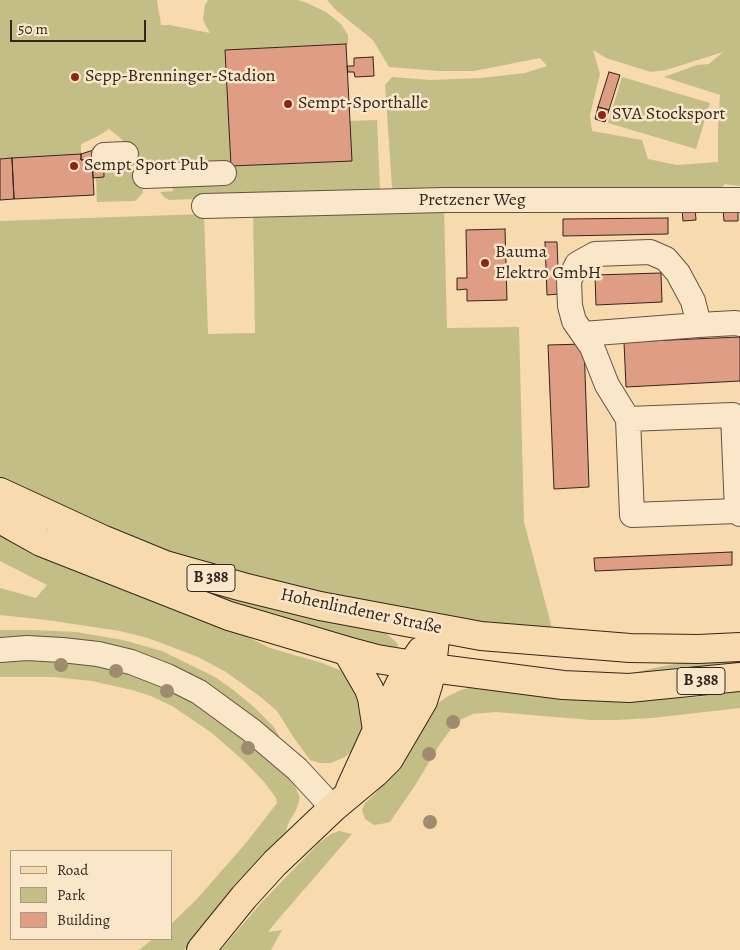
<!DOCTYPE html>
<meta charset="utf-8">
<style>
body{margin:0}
#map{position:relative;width:740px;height:950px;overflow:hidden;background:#f7daad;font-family:Alegreya,serif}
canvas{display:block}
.legend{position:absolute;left:10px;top:850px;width:162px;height:90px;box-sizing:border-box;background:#fae7ca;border:1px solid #aa9986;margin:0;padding:6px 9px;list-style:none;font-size:15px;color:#332520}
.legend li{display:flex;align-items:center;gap:10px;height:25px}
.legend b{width:25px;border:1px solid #aa9986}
.scale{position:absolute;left:10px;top:20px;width:136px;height:22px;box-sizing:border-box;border:2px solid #332520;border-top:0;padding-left:6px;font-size:15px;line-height:18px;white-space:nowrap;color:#332520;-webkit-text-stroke:4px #fae7ca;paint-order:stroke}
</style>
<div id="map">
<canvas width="740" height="950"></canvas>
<ul class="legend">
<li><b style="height:6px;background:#f7daad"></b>Road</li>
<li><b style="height:14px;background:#c2be86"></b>Park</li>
<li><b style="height:14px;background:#df9d83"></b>Building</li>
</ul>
<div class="scale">50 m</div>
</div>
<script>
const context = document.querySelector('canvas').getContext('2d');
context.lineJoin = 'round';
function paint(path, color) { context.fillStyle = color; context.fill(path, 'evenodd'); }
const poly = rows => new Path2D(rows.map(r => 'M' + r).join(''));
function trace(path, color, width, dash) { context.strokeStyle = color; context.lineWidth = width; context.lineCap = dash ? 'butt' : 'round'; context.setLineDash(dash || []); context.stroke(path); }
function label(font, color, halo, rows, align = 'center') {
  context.font = font + ' Alegreya,serif'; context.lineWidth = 5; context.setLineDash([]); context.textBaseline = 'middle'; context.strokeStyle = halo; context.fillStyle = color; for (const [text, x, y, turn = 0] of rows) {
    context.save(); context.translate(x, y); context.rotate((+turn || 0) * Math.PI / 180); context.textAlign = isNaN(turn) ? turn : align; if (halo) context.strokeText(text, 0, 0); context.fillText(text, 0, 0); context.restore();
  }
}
paint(poly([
 [0,0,157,0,161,25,170,25,210,33,203,20,205,5,208,0,298,0,307,3,326,12,341,24,348,35,348,44,225,50,231,166,351,161,350,121,377,120,380,189,375,192,169,200,164,197,160,192,173,191,172,182,153,169,119,137,109,129,100,135,81,144,81,154,0,159],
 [327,0,740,0,740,186,725,184,711,197,396,194,392,187,385,85,392,77,431,80,481,78,525,73,547,66,540,58,474,71,438,71,389,67,373,40,337,11],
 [593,50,606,58,651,72,666,70,723,52,709,64,697,65,664,77,720,95,718,128,718,162,677,165,648,159,642,140,592,131,590,115,600,74],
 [622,77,710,103,696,149,608,123],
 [104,162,121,162,130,166,142,179,143,193,135,201,97,202,96,177,104,177],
 [444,207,447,328,519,327,524,522,553,632,498,627,374,606,197,563,0,483,0,221,204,214,208,334,255,333,253,212],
 [15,516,379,629,386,633,397,643,398,646,396,650,388,650,224,601,73,544],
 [0,530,236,631,270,648,322,663,342,671,349,676,356,684,364,726,355,748,345,757,331,763,320,763,310,760,294,738,277,711,262,698,226,672,198,657,148,638,120,631,47,620,0,615,0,588,36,598,47,585,0,561],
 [0,630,33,630,76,632,123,640,162,651,215,677,232,689,254,707,273,726,279,736,279,741,217,692,0,640],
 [30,657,126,669,201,704,277,765,295,786,300,798,296,810,288,824,286,831,234,886,204,923,184,950,139,950,153,939,171,939,171,924,197,899,246,843,277,803,276,798,265,783,245,762,212,733,172,706,151,696,132,690,92,681,54,677,0,677,0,658],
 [739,660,739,661,734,662,713,666,659,670,627,678,554,671,625,675,654,668,690,661],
 [469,688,485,688,627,700,698,697,740,691,740,708,652,718,616,720,591,720,496,712,473,714,462,719,452,728,440,744,416,784,390,822,381,824,374,825,365,819,362,810,365,803,377,792,400,764,433,709,437,704,448,696,461,690],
 [339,831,352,834,275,923,268,932,282,930,271,950,221,950,261,903,319,843,331,834]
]), '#c2be86');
const building = poly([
 [346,44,352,161,231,166,225,50,346,44],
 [373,57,374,76,355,77,354,72,348,72,347,66,354,66,354,58,373,57],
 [609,72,620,75,609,110,598,107,609,72],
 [598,107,609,110,605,122,595,119,598,107],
 [103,147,104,177,93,178,92,159,81,160,81,154,103,147],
 [81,154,81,160,92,159,94,195,14,199,12,158,81,154],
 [12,158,14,199,0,200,0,159,12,158],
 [738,207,738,221,724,221,723,208,738,207],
 [695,208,696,220,683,221,682,209,695,208],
 [668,218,668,234,563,236,563,219,668,218],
 [505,229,507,300,467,301,467,289,457,290,457,278,467,278,466,230,505,229],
 [545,242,557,242,559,294,547,295,545,242],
 [661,273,662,302,596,305,595,275,661,273],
 [740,337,740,381,626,387,624,342,740,337],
 [584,344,589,487,554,489,548,345,584,344],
 [732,552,732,565,595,571,594,558,732,552]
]);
paint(building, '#df9d83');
trace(building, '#332520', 1);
const minor = poly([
 [104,155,126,154],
 [145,176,224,173],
 [204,206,444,200,740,200],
 [583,334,699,325],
 [628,419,607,385,592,347,574,321,570,306,569,281,577,264,595,254,650,252,666,259,678,273,693,301,699,325,735,323,740,324],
 [737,511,632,515,628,419,733,415,737,511,740,514],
 [0,650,27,648,62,650,98,654,131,662,167,676,199,692,251,730,297,769,333,808]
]);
const major = poly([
 [0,492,104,540,165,565,243,587,320,606,481,636,630,648,698,649,740,647],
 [0,519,41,542,229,616,347,651,377,659,432,668,563,685,629,688,740,677],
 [347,651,369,689,372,698,377,730],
 [350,789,377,730,404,676,421,651],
 [201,950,244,897,275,863,333,808,375,773,389,759,423,701,428,685,432,668,436,628]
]);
trace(minor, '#645243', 26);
trace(major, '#332520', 30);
trace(minor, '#fae7ca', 24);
trace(major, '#f7daad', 28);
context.fillStyle = '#9f8b6e';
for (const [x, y] of [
 [61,665],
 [116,671],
 [167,691],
 [453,722],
 [248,748],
 [429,754],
 [430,822]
]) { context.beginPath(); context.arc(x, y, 7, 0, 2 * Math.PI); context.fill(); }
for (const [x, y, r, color] of [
 [75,77,5,"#8f2418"],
 [288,104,5,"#8f2418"],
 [602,115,5,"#8f2418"],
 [74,166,5,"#8f2418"],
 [485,263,5,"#8f2418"]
]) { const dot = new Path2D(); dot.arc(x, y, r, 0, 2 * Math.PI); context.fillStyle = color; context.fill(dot); trace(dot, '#fae7ca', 2); }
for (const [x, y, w] of [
 [211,578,48],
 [701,681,48]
]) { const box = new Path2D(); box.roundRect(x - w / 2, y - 13.5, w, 27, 4); context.fillStyle = '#fae7ca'; context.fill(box); trace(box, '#332520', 1); }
label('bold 16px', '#332520', null, [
 ["B 388",211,578],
 ["B 388",701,681]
]);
label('18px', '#332520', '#fae7ca', [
 ["Sepp-Brenninger-Stadion",85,77],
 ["Sempt-Sporthalle",298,104],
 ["SVA Stocksport",612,115],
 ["Sempt Sport Pub",84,166],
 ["Bauma",495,253],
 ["Elektro GmbH",495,274]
], 'left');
label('18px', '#332520', '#fae7ca', [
 ["Pretzener Weg",472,201],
 ["Hohenlindener Straße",361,612,12]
]);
</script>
